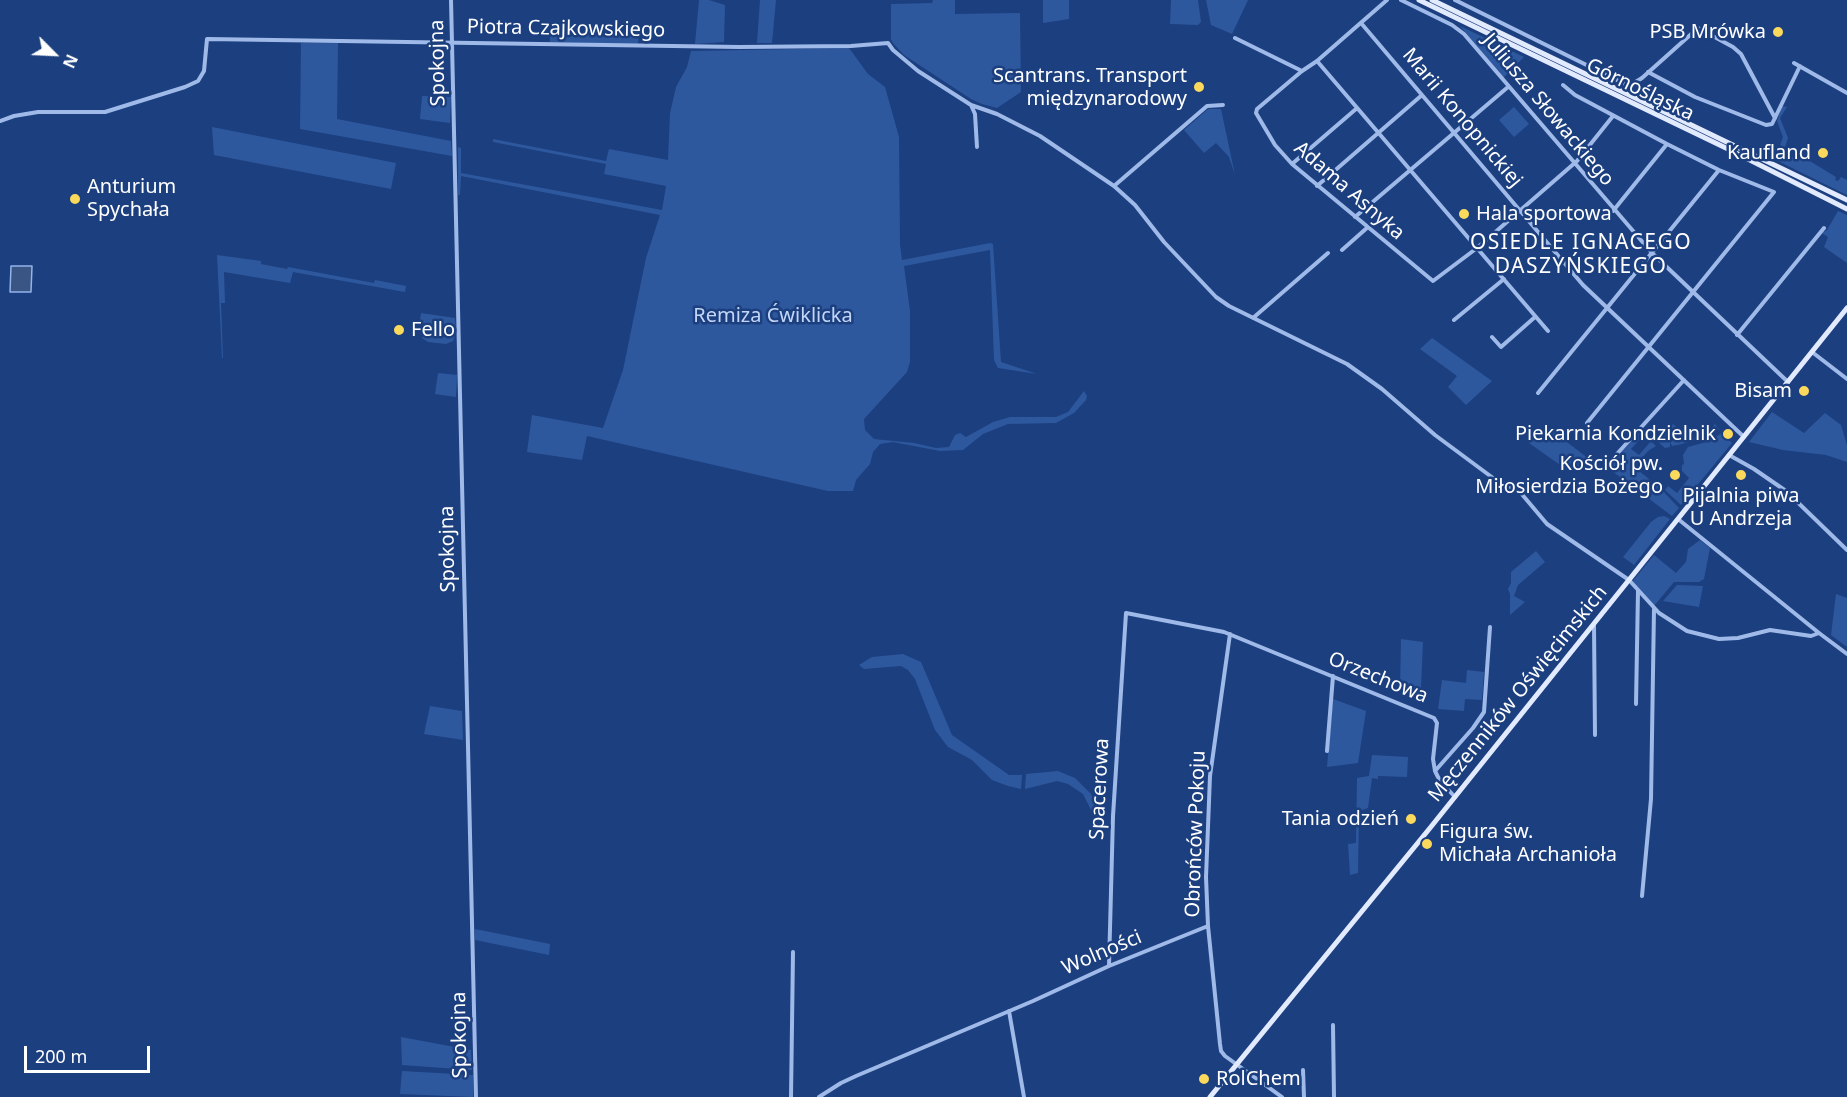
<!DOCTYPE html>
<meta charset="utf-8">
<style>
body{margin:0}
#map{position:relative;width:1847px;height:1097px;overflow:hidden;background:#1c3f7f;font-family:"Noto Sans",sans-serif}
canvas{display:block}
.north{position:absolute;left:24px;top:24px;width:60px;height:60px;-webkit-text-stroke:4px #1c3f7f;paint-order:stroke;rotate:114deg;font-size:16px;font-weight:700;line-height:24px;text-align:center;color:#fff}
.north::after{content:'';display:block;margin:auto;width:21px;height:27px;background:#fff;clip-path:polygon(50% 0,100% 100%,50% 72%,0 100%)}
.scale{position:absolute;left:24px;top:1046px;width:126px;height:27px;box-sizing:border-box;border:3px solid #fff;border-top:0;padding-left:8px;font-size:18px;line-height:21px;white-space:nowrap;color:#fff;-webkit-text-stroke:4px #1c3f7f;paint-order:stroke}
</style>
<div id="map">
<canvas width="1847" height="1097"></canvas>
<div class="north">N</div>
<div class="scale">200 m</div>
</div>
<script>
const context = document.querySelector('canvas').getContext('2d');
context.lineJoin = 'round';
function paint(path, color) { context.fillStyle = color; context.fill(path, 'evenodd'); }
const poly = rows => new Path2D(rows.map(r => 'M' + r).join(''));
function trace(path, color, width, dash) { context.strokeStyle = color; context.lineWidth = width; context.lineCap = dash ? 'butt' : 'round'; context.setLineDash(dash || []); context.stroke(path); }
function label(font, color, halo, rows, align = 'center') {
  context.font = font + ' "Noto Sans",sans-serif'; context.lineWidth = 5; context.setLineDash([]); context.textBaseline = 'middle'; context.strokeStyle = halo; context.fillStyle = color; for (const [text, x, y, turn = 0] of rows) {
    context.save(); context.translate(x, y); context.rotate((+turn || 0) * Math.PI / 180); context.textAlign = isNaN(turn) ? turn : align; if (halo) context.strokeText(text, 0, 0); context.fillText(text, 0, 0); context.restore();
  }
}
paint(poly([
 [699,0,709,0,725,5,724,42,695,44],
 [760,0,776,0,772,43,757,43],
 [933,0,955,0,955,14,1020,13,1021,92,997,108,982,104,971,99,904,55,893,43,891,39,891,4,932,3],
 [1043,0,1069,0,1069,19,1043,23],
 [1171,0,1198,0,1201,22,1198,25,1170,24],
 [1206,0,1248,0,1232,34,1211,25],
 [1460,26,1524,57,1503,78],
 [550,33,639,35,638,44,550,42],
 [301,43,338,43,337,119,451,141,452,156,300,129],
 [849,48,868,74,885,87,899,137,900,244,902,260,990,243,993,244,1001,362,1037,374,998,368,994,360,990,250,904,266,910,311,910,362,907,372,864,419,865,430,874,439,914,443,936,448,949,447,955,435,960,433,966,437,993,422,1010,417,1056,417,1068,412,1084,391,1087,396,1086,400,1074,413,1056,423,1008,424,983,434,963,450,940,451,893,442,880,444,873,452,870,464,856,480,853,491,828,491,587,436,582,460,527,452,532,415,603,428,623,370,646,258,660,215,461,176,460,195,458,195,458,147,461,148,461,173,662,210,666,186,604,174,606,164,493,142,493,139,606,161,609,149,668,160,670,113,676,87,687,67,691,51],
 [422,96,451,97,450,123,420,119],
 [1782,106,1787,107,1780,118,1788,138,1785,147,1787,152,1794,158,1798,158,1800,155,1836,177,1835,180,1838,181,1841,177,1847,180,1847,195,1778,161,1783,148,1780,145,1783,137,1777,121],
 [1514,107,1529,124,1514,137,1499,120],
 [1208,109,1221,109,1235,175,1229,157,1216,143,1204,153,1184,130],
 [212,127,396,163,391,189,214,155],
 [1838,211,1847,215,1847,263,1824,247,1828,237,1822,233,1827,230],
 [217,255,261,261,261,264,287,269,288,267,374,283,375,280,406,286,405,292,293,272,290,283,224,272,225,303,221,303,223,358,222,358],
 [421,313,455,318,456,333,453,341,446,344,428,342,422,338,426,328,419,326],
 [1432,338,1492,381,1466,405,1448,387,1457,376,1420,349],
 [438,373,457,375,456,397,435,394],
 [1772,412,1804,433,1825,413,1841,425,1847,445,1847,462,1826,455,1783,450,1749,442],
 [1673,424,1689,439,1707,433,1715,424,1719,429,1708,436,1682,444,1672,446,1670,442,1670,447,1665,448,1657,441],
 [1546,426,1589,459,1570,472,1529,443],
 [1641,430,1645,434,1631,449,1639,455,1651,441,1656,446,1648,451,1634,467,1659,487,1679,508,1672,516,1608,468],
 [1722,433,1732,443,1681,505,1665,490,1668,486,1677,493,1689,478,1682,471,1682,465,1684,464,1683,455,1688,447,1710,441],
 [1664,516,1670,519,1634,565,1623,557,1651,522,1658,517],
 [1700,540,1710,548,1704,579,1699,582,1674,582,1654,606,1632,582,1654,555,1676,573,1686,562,1688,549],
 [1536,551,1545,562,1518,585,1514,596,1525,602,1510,615,1510,594,1508,589,1511,583,1511,572],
 [1677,585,1703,586,1699,607,1663,601],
 [1836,594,1847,598,1847,647,1831,635],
 [1401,639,1423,642,1421,688,1400,689],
 [903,654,921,662,952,735,1009,775,1022,775,1021,789,1008,786,992,780,972,760,948,747,935,730,915,679,908,670,901,666,864,669,859,665,872,657],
 [1467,670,1484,672,1482,700,1465,699,1464,711,1438,709,1442,680,1466,683],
 [1333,699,1366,711,1358,763,1327,767],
 [430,706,462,711,463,740,424,734],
 [1372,755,1408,757,1407,777,1378,776,1378,779,1372,778,1368,808,1359,811,1358,873,1350,875,1348,844,1356,843,1357,778,1369,776],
 [1058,771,1075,778,1091,794,1100,817,1095,818,1083,794,1068,784,1057,781,1025,789,1026,774],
 [475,929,550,944,549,955,475,940],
 [401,1037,471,1050,472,1070,402,1065],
 [402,1071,473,1075,473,1097,400,1094]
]), '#2e589e');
const water = poly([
 [11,266,32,266,31,292,10,292,11,266]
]);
paint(water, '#3a5583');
trace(water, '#92b4eb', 1.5);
trace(poly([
 [451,0,476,1097],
 [1387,0,1317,61,1302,71,1257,109,1256,113,1275,145,1292,164,1433,281,1477,248,1577,161,1613,116],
 [1401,0,1452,25,1464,34,1652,253,1788,382],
 [1455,0,1625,84,1634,83,1642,78,1698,28,1733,47,1741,54,1775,118],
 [1361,23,1583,285,1744,437],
 [1235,38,1302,71],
 [1317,61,1548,331],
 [1794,63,1847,93],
 [1648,72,1695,97,1766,125,1772,124,1800,66],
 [1563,85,1575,95,1667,144,1719,170,1774,192,1587,423],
 [971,105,997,114,1040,136,1114,186,1135,205,1164,242,1216,297,1229,306,1347,364,1382,389,1435,435,1493,478,1520,492,1547,524,1629,580,1659,613,1687,631,1719,639,1738,638,1770,630,1811,636,1819,633],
 [0,121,14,116,38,112,105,112,185,87,198,81,204,71,207,39,739,47,851,46,888,43,893,50,918,71,971,105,975,114,977,147],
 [1292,164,1356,109],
 [1114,186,1207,106,1223,105],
 [1317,186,1422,95],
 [1613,211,1667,144],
 [1355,217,1508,87],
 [1342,250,1368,227],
 [1253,318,1328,253],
 [1454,320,1504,279],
 [1737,335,1824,228],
 [1492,337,1501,347,1535,317],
 [1812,352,1847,379],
 [1538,393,1719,170],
 [1616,455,1684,380],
 [1729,455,1754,469,1786,491,1847,550],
 [1678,519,1819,633,1847,654],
 [1594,625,1595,735],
 [1230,634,1210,776,1206,877,1208,926,1220,1044,1221,1051,1225,1056,1282,1097],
 [1636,704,1638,591],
 [1327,751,1333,676],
 [1435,771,1473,728,1484,712,1490,627],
 [1642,896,1651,799,1654,609],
 [1109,966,1113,816,1126,613,1224,632,1434,718,1437,723,1433,759,1435,771,1440,781,1455,797],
 [1009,1011,1024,1097],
 [1333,1025,1334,1097],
 [1303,1070,1304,1097],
 [791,1097,793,952],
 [819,1097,841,1083,856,1076,1033,1001,1109,966,1208,926]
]), '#9fbae9', 4);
trace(poly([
 [1419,0,1728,149,1847,209],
 [1432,0,1847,200],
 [1210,1097,1430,828,1847,308]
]), '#e2eafe', 5);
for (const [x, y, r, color] of [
 [1778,32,6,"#fad95c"],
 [1199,87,6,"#fad95c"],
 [1823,153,6,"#fad95c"],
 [75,199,6,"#fad95c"],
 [1464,214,6,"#fad95c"],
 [399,330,6,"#fad95c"],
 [1804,391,6,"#fad95c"],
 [1728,434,6,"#fad95c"],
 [1675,475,6,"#fad95c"],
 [1741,475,6,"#fad95c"],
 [1411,819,6,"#fad95c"],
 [1427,844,6,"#fad95c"],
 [1204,1079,6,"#fad95c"]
]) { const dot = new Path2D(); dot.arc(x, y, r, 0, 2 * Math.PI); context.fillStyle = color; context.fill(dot); trace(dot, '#1c3f7f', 2); }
label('20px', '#fff', '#1c3f7f', [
 ["Piotra Czajkowskiego",566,29,1],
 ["Spokojna",438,63,-91],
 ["Górnośląska",1640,90,26],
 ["Juliusza Słowackiego",1548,110,50],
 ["Marii Konopnickiej",1462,118,50],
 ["Adama Asnyka",1349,191,41],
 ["Spokojna",448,549,-91],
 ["Orzechowa",1378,678,22],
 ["Męczenników Oświęcimskich",1518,694,-51],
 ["Spacerowa",1100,789,-87],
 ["Obrońców Pokoju",1196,834,-88],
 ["Wolności",1102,953,-23],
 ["Spokojna",460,1035,-91]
]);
label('20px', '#fff', '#1c3f7f', [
 ["PSB Mrówka",1766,32],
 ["Scantrans. Transport",1187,76],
 ["międzynarodowy",1187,99],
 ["Kaufland",1811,153],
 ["Anturium",87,187,"left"],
 ["Spychała",87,210,"left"],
 ["Hala sportowa",1476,214,"left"],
 ["Fello",411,330,"left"],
 ["Bisam",1792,391],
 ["Piekarnia Kondzielnik",1716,434],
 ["Kościół pw.",1663,464],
 ["Miłosierdzia Bożego",1663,487],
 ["Pijalnia piwa",1741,496,"center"],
 ["U Andrzeja",1741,519,"center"],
 ["Tania odzień",1399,819],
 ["Figura św.",1439,832,"left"],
 ["Michała Archanioła",1439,855,"left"],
 ["RolChem",1216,1079,"left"]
], 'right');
label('20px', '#c3d6f7', '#1c3f7f', [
 ["Remiza Ćwiklicka",773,316]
]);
context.letterSpacing = '1.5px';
label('21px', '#fff', '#1c3f7f', [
 ["OSIEDLE IGNACEGO",1581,243],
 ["DASZYŃSKIEGO",1581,267]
]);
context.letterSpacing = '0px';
</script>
